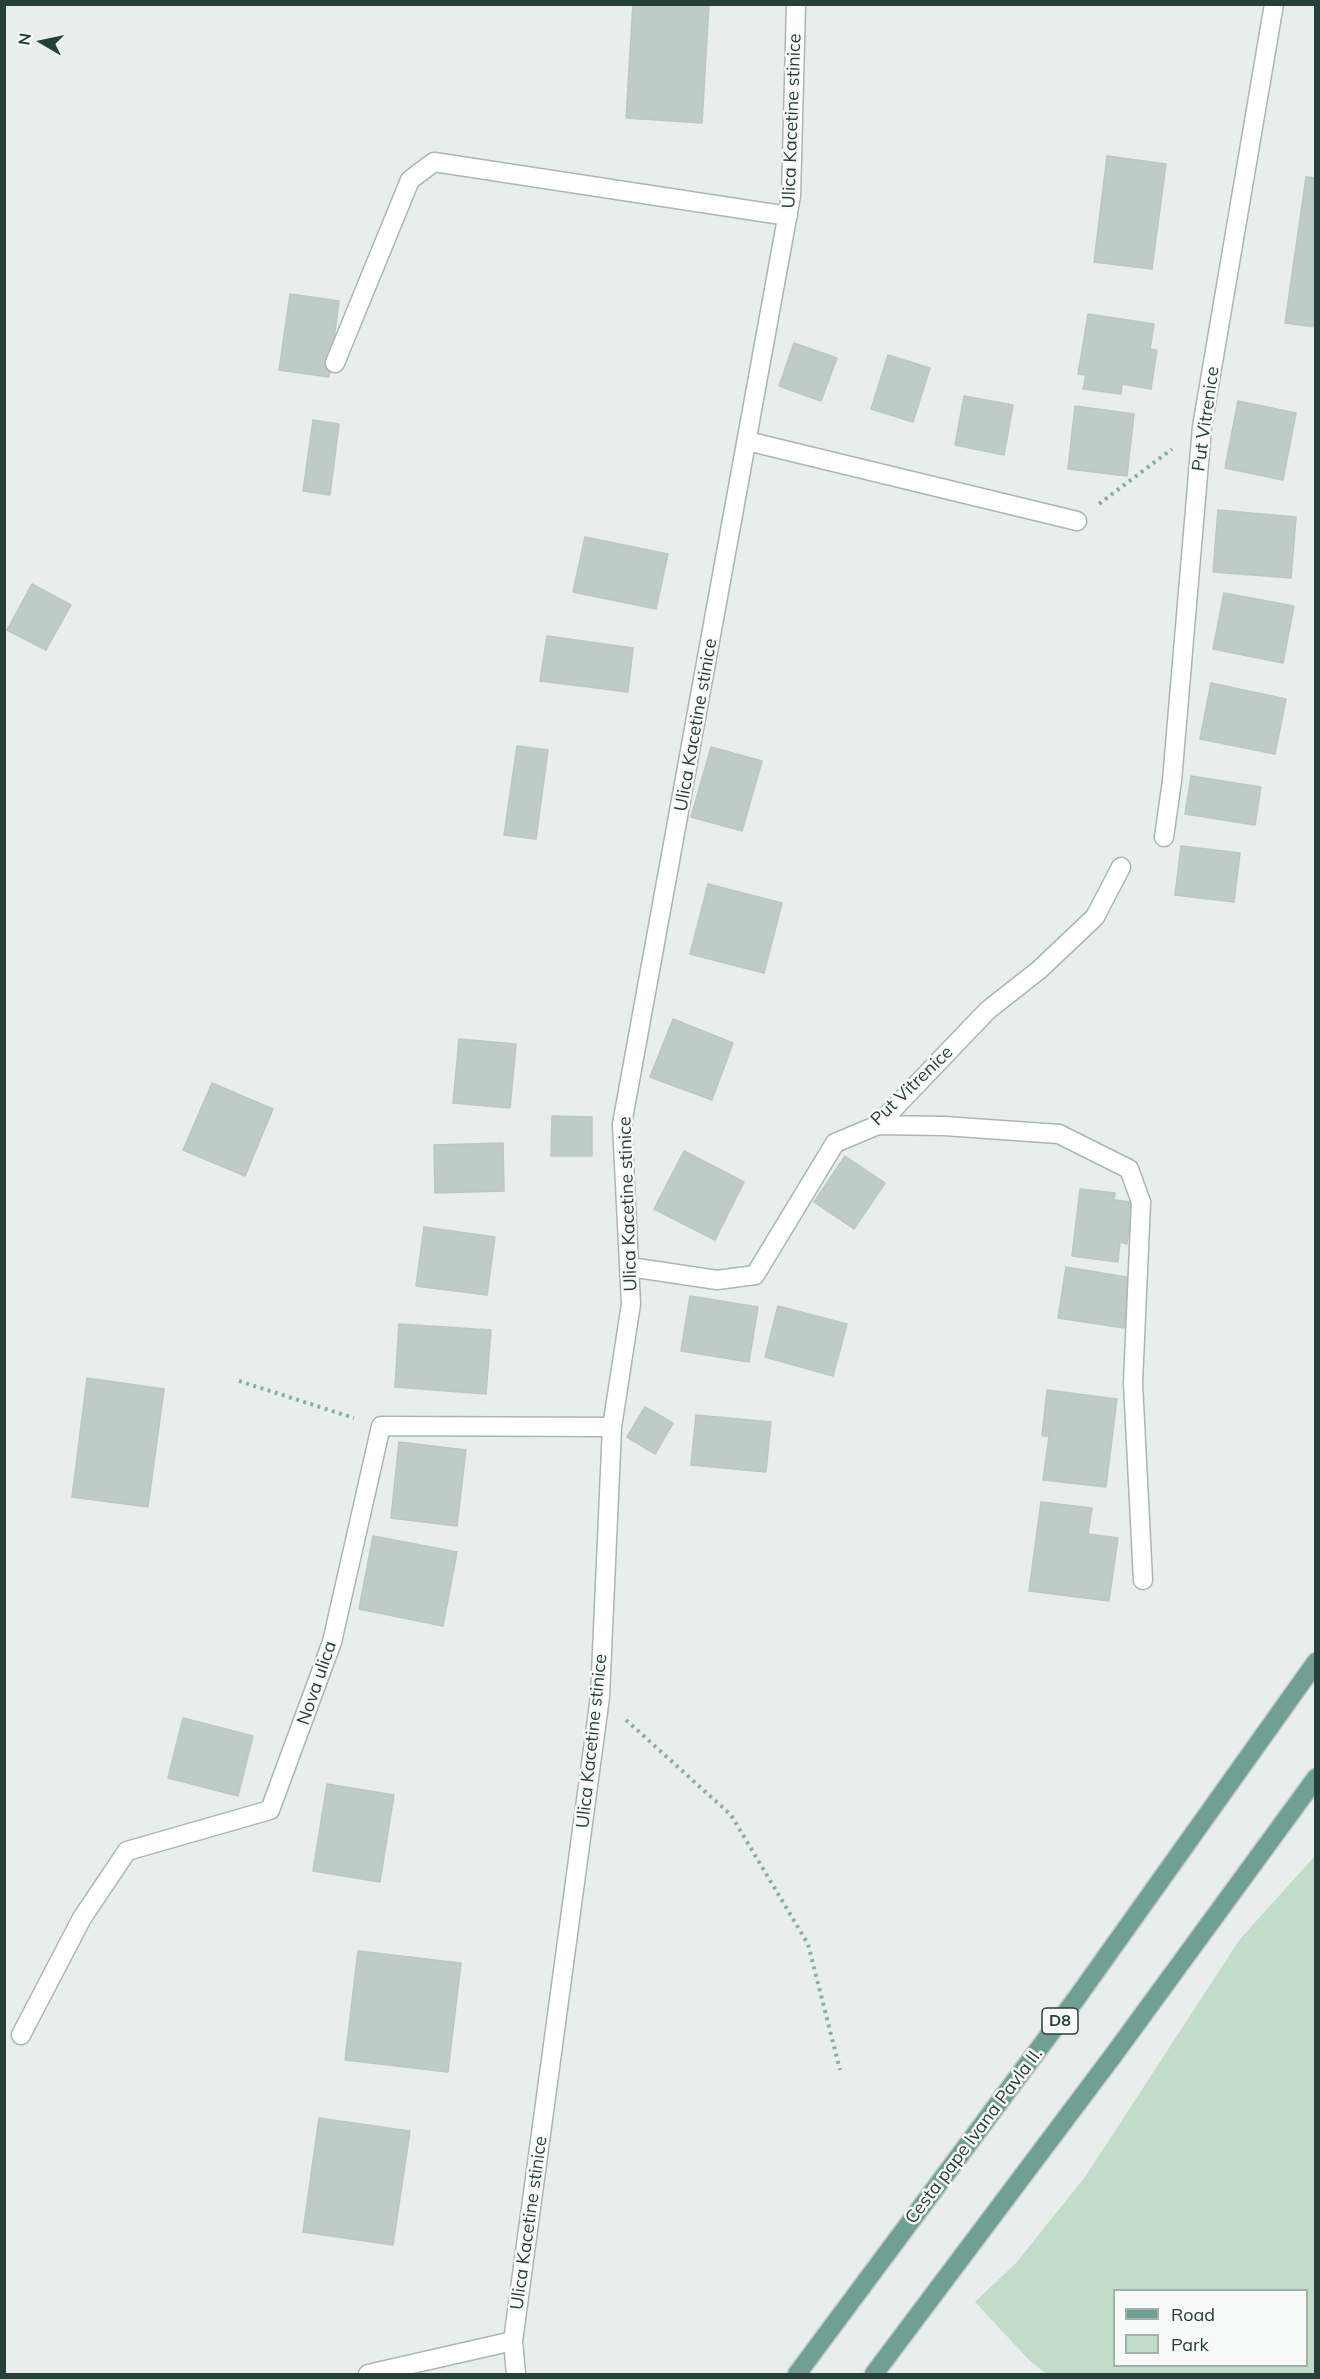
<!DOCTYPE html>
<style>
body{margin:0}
#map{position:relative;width:1320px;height:2379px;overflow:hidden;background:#e7eeeb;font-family:Mulish,sans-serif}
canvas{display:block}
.frame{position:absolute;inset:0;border:6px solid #273f39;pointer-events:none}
.legend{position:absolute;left:1113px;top:2289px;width:195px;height:78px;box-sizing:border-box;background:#f7faf9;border:2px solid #a4afac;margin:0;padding:8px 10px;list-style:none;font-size:18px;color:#273f39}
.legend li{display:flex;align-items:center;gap:12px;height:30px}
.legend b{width:30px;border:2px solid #a4afac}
.north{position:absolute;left:12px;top:12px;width:60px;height:60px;-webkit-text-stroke:4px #f7faf9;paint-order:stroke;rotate:279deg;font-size:16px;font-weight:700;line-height:24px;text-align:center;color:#273f39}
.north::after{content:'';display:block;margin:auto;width:21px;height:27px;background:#273f39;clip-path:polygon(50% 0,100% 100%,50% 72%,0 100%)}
</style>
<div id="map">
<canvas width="1320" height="2379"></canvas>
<div class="frame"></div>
<ul class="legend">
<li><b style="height:8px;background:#709f94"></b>Road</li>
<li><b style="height:16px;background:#c2dcca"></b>Park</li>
</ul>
<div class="north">N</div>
</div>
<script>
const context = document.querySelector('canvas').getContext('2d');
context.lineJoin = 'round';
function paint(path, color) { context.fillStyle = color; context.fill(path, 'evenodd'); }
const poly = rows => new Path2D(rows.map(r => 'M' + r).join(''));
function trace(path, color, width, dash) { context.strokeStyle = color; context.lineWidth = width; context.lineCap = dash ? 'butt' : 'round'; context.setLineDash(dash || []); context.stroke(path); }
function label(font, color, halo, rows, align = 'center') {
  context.font = font + ' Mulish,sans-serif'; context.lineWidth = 5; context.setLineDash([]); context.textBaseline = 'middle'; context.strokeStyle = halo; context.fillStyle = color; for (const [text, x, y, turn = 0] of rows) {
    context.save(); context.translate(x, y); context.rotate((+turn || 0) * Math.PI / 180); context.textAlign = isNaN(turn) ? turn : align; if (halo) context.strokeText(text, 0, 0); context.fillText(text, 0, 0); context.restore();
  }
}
paint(poly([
 [1315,1856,1315,2374,1047,2374,1031,2362,975,2302,1016,2263,1085,2177,1240,1939],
 [1114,2290,1306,2290,1306,2366,1114,2366]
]), '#c2dcca');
const building = poly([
 [633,4,709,4,702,123,626,118,633,4],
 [1107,156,1166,164,1152,269,1094,262,1107,156],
 [1306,177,1316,178,1316,327,1285,323,1306,177],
 [290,294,339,301,329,377,279,370,290,294],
 [1088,314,1154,324,1150,349,1157,350,1151,389,1122,384,1121,394,1083,389,1086,375,1078,374,1088,314],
 [794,343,837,358,821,401,779,386,794,343],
 [888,355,930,368,913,422,871,409,888,355],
 [964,396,1013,405,1004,455,955,445,964,396],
 [1238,401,1296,413,1283,480,1225,468,1238,401],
 [1075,406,1134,414,1127,476,1068,469,1075,406],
 [313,420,339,424,330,495,303,491,313,420],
 [1218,510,1296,517,1291,578,1213,572,1218,510],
 [585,537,668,554,656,609,573,592,585,537],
 [32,584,71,605,46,650,7,630,32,584],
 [1224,593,1294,606,1283,663,1213,649,1224,593],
 [547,636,633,648,628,692,540,681,547,636],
 [1211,683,1286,699,1275,754,1200,739,1211,683],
 [517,746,548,750,536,839,504,835,517,746],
 [711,747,762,761,742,831,691,817,711,747],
 [1191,776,1261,787,1255,825,1185,814,1191,776],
 [1181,846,1240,853,1234,902,1175,895,1181,846],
 [708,884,782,903,764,973,690,954,708,884],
 [673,1019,733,1043,712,1100,650,1077,673,1019],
 [459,1039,516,1044,510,1108,453,1103,459,1039],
 [212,1083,273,1109,245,1176,183,1150,212,1083],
 [552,1116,592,1117,592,1156,551,1156,552,1116],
 [503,1143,504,1191,435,1193,434,1145,503,1143],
 [684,1151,744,1182,715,1240,654,1209,684,1151],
 [845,1156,885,1183,854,1229,814,1202,845,1156],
 [1080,1189,1115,1193,1114,1200,1133,1202,1127,1244,1120,1242,1118,1262,1072,1256,1080,1189],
 [424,1227,495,1237,487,1295,416,1286,424,1227],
 [1066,1267,1132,1278,1124,1328,1058,1318,1066,1267],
 [690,1296,758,1307,749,1362,681,1351,690,1296],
 [778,1306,847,1324,833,1376,765,1357,778,1306],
 [399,1324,491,1330,486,1394,395,1387,399,1324],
 [87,1378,164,1389,148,1507,72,1497,87,1378],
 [1047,1390,1117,1399,1106,1487,1043,1480,1049,1436,1042,1436,1047,1390],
 [645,1407,673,1423,655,1454,627,1437,645,1407],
 [696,1415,771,1422,766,1472,691,1465,696,1415],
 [399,1442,466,1450,457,1526,391,1518,399,1442],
 [1041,1502,1092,1508,1088,1534,1118,1538,1109,1601,1029,1591,1041,1502],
 [373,1536,457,1552,443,1626,359,1609,373,1536],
 [183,1718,253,1736,238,1796,168,1778,183,1718],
 [327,1784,394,1795,380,1882,313,1871,327,1784],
 [358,1951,461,1963,448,2072,345,2060,358,1951],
 [319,2118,410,2131,393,2245,303,2232,319,2118]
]);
paint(building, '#bfcbc7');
trace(building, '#bac7c2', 1.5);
const minor = poly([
 [335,363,410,180,434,162,788,216],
 [747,441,1077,521],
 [1164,837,1172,781,1202,427,1274,4],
 [878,1125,944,1126,1059,1134,1129,1169,1141,1202,1133,1383,1143,1580],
 [630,1267,717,1280,755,1275,835,1143,878,1125,988,1010,1039,970,1095,917,1121,867],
 [21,2035,82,1918,127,1851,270,1810,332,1642,381,1426,612,1427],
 [368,2374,513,2341],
 [516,2374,513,2341,600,1697,612,1427,631,1304,622,1124,791,196,796,4]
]);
const major = poly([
 [797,2374,1076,1999,1316,1662],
 [874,2374,1115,2053,1316,1778]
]);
trace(minor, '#aab6b2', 21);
trace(major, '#c3c9c8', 21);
trace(poly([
 [1099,504,1172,449],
 [239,1381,354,1418],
 [626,1720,731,1815,808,1944,840,2070]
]), '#8baea4', 4, [3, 4.5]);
trace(minor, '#fff', 18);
trace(major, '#709f94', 18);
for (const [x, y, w] of [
 [1060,2021,36]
]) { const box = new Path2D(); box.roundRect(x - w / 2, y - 13, w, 26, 4.5); context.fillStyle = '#f7faf9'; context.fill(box); trace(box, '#273f39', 1.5); }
label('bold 16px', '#273f39', null, [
 ["D8",1060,2021]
]);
label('18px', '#273f39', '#f7faf9', [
 ["Ulica Kacetine stinice",792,121,-88],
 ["Put Vitrenice",1206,419,-82],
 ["Ulica Kacetine stinice",696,725,-80],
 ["Put Vitrenice",912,1086,-44],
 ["Ulica Kacetine stinice",628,1204,-92],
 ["Nova ulica",317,1683,-71],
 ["Ulica Kacetine stinice",592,1741,-84],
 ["Cesta pape Ivana Pavla II.",974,2136,-53],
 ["Ulica Kacetine stinice",529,2223,-82]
]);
</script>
